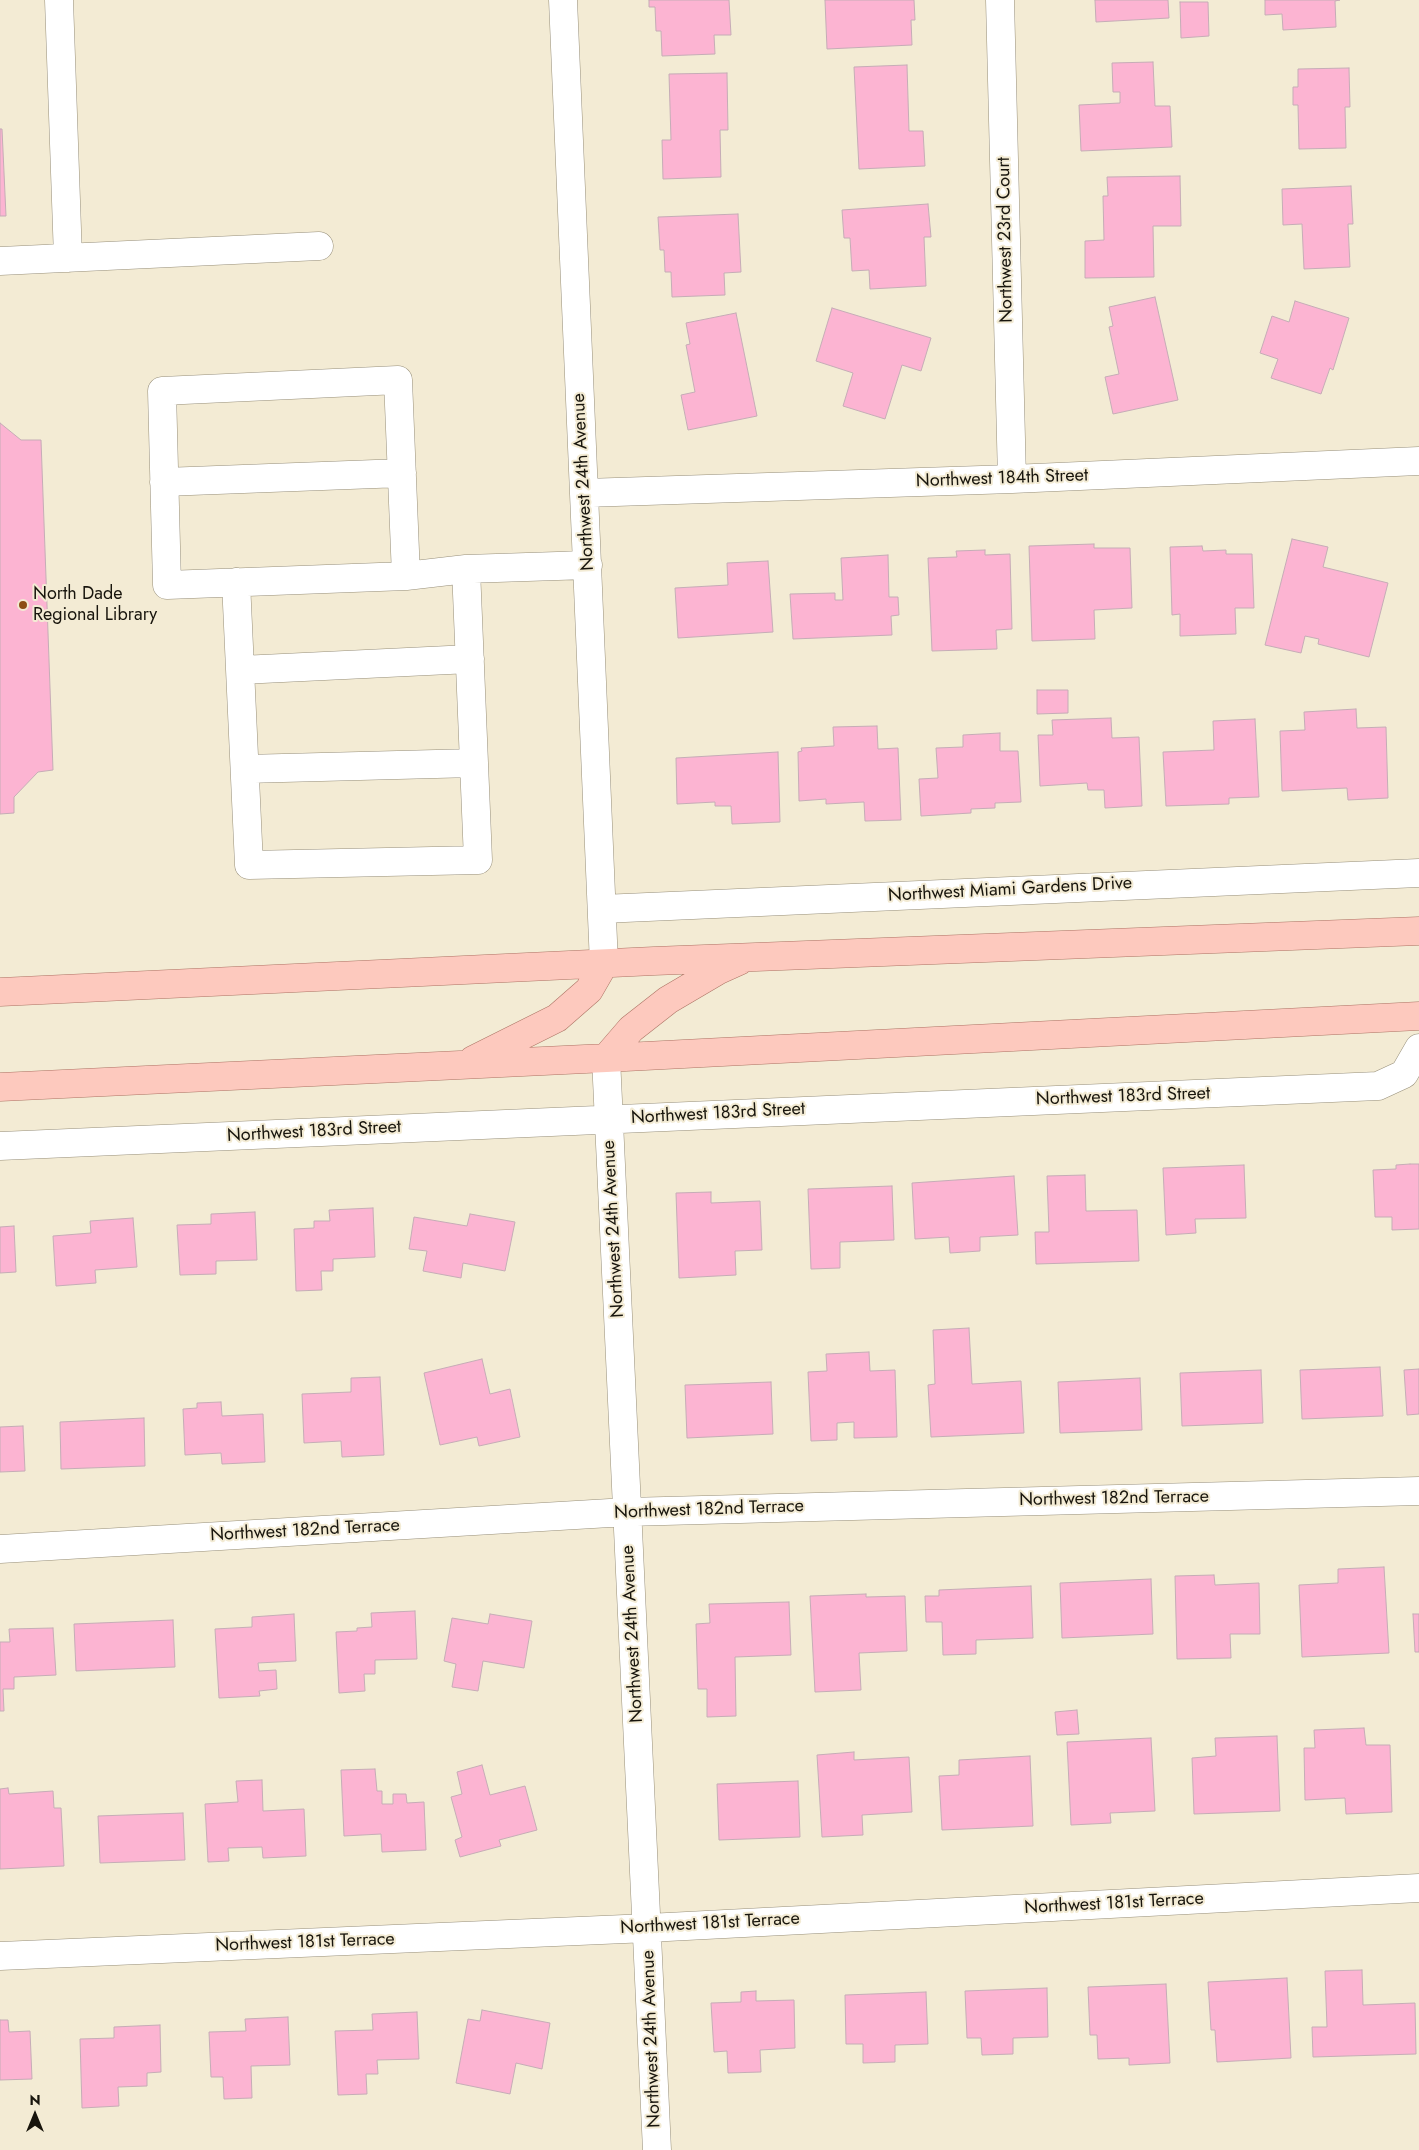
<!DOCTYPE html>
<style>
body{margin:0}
#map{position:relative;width:1419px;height:2150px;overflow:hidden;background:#f3ebd4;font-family:Jost,sans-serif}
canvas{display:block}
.north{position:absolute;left:10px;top:2090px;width:50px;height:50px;-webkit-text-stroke:4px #f3ebd4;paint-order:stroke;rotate:0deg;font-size:14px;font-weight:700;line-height:20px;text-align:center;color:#18150d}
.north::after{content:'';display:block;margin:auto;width:18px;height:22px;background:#18150d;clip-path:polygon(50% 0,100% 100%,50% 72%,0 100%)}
</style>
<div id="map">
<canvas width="1419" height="2150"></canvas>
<div class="north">N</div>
</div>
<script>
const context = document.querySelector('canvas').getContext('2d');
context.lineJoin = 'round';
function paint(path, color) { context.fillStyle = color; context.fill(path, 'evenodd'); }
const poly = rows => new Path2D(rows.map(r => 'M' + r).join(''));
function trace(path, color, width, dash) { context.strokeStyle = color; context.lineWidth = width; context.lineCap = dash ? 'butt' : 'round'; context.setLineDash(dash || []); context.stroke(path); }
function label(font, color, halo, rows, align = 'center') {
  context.font = font + ' Jost,sans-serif'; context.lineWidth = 4; context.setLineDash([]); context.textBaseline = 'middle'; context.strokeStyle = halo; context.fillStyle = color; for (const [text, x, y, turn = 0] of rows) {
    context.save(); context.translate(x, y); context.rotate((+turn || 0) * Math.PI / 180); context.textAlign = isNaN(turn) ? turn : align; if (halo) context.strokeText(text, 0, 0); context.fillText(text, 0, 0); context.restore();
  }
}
const building = poly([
 [649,0,729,0,731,35,714,35,715,54,662,56,661,31,656,31,655,7,649,7,649,0],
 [825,0,914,0,915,20,911,20,912,45,827,49,825,0],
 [1095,0,1168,0,1169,18,1096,22,1095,0],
 [1265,0,1340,0,1335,1,1336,27,1283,30,1282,14,1265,15,1265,0],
 [1180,2,1208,2,1209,36,1181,38,1180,2],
 [1153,62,1155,106,1170,106,1172,147,1081,151,1079,105,1120,103,1120,92,1113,92,1112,63,1153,62],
 [907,65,909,131,923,131,925,166,859,169,854,67,907,65],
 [1349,68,1350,107,1345,107,1346,148,1299,149,1298,105,1293,105,1293,87,1298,87,1298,69,1349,68],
 [727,73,728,130,720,130,721,177,663,179,662,140,671,140,669,74,727,73],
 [0,129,2,129,6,216,0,216,0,129],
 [1180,176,1181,226,1153,226,1154,277,1085,278,1085,241,1104,240,1103,196,1108,196,1107,177,1180,176],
 [1351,186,1353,224,1348,224,1350,267,1304,269,1302,224,1283,225,1282,189,1351,186],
 [928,204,931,237,924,237,926,286,870,289,869,270,852,271,850,238,844,238,842,210,928,204],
 [738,214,741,272,724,273,725,295,672,297,671,272,665,272,664,250,660,250,658,217,738,214],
 [1155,297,1178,400,1113,414,1105,377,1119,374,1109,327,1113,326,1109,307,1155,297],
 [1295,301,1349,318,1333,370,1330,368,1321,394,1271,378,1278,359,1260,353,1272,316,1289,322,1295,301],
 [832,308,931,338,921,371,902,365,885,419,843,406,853,373,816,361,832,308],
 [736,313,757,416,688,430,681,395,695,392,686,345,690,344,686,323,736,313],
 [0,423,21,440,41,440,53,770,38,772,14,797,14,813,0,814,0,423],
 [1292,539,1328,547,1323,567,1388,583,1369,657,1318,644,1319,639,1305,636,1301,653,1265,645,1292,539],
 [1094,544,1094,548,1130,548,1132,608,1094,610,1095,639,1032,641,1029,546,1094,544],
 [1202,546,1203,551,1226,550,1226,554,1252,554,1254,608,1235,608,1236,634,1180,636,1180,614,1172,615,1170,547,1202,546],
 [985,550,985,555,1010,554,1012,629,996,630,997,649,932,651,928,558,957,557,956,551,985,550],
 [888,555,889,597,898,597,899,615,891,616,892,635,793,639,790,594,835,593,835,600,843,600,841,558,888,555],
 [768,561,773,632,678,638,675,588,728,585,727,563,768,561],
 [1037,690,1068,690,1068,713,1037,714,1037,690],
 [1356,709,1357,728,1386,727,1388,798,1348,800,1347,788,1282,791,1280,731,1305,730,1304,712,1356,709],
 [1111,718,1112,738,1139,737,1142,806,1105,808,1104,790,1088,790,1087,783,1040,786,1038,735,1053,735,1052,720,1111,718],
 [1255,719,1259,797,1229,798,1229,804,1166,806,1163,752,1214,750,1213,721,1255,719],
 [877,726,878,749,898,748,901,820,865,821,864,802,826,804,826,799,799,801,798,752,802,751,801,748,834,746,833,727,877,726],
 [1000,733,1000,751,1018,751,1021,802,995,803,995,808,971,809,971,813,921,816,919,779,938,778,936,748,963,747,963,735,1000,733],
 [778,752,780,822,732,824,731,806,715,806,715,802,677,804,676,758,778,752],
 [1410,1164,1419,1164,1419,1229,1392,1230,1392,1217,1375,1217,1373,1170,1396,1169,1396,1165,1410,1164],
 [1244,1165,1246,1218,1195,1219,1196,1233,1166,1235,1163,1168,1244,1165],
 [1085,1175,1086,1211,1137,1210,1139,1261,1036,1264,1035,1232,1049,1232,1047,1176,1085,1175],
 [1014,1176,1018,1235,980,1237,980,1251,950,1253,949,1237,915,1239,912,1183,1014,1176],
 [892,1186,894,1240,840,1242,840,1268,811,1269,808,1189,892,1186],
 [711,1192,711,1203,760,1201,762,1250,735,1251,736,1275,679,1278,676,1193,711,1192],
 [373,1208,375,1257,333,1259,333,1271,321,1271,322,1290,296,1291,294,1229,314,1228,314,1221,330,1221,329,1210,373,1208],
 [255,1212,257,1260,216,1261,216,1274,180,1275,177,1225,211,1224,211,1214,255,1212],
 [470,1214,515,1222,505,1271,463,1263,461,1278,423,1271,427,1251,409,1249,414,1217,467,1226,470,1214],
 [133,1218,137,1267,95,1270,96,1283,56,1286,53,1236,91,1233,90,1221,133,1218],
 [14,1226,16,1272,0,1273,0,1227,14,1226],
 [969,1328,972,1384,1021,1381,1024,1433,931,1437,928,1385,935,1384,933,1330,969,1328],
 [869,1352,870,1371,895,1370,897,1437,854,1438,854,1422,837,1423,837,1440,811,1441,808,1372,827,1371,826,1354,869,1352],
 [482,1359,490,1394,510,1389,520,1437,479,1446,477,1437,440,1445,424,1373,482,1359],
 [1380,1367,1383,1416,1302,1419,1300,1370,1380,1367],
 [1419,1369,1419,1414,1407,1415,1404,1370,1419,1369],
 [1261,1370,1263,1423,1182,1426,1180,1373,1261,1370],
 [380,1377,384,1455,342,1457,341,1441,304,1443,302,1394,351,1392,351,1378,380,1377],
 [1140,1378,1142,1430,1060,1433,1058,1382,1140,1378],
 [771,1382,773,1434,687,1438,685,1385,771,1382],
 [221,1402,222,1416,263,1414,265,1462,222,1464,221,1453,185,1455,183,1409,197,1408,197,1403,221,1402],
 [144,1418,145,1466,61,1469,60,1422,144,1418],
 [23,1426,25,1471,0,1472,0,1427,23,1426],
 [1384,1567,1389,1653,1302,1657,1299,1585,1338,1583,1338,1569,1384,1567],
 [1214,1575,1215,1585,1259,1583,1260,1634,1230,1634,1231,1658,1177,1659,1175,1576,1214,1575],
 [1151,1579,1153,1634,1062,1638,1060,1583,1151,1579],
 [1031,1586,1033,1638,976,1640,976,1654,943,1655,942,1622,926,1622,925,1596,939,1596,939,1590,1031,1586],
 [866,1594,866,1597,905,1596,907,1651,859,1653,861,1690,815,1692,810,1596,866,1594],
 [789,1602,791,1655,735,1657,736,1716,707,1717,707,1689,698,1689,696,1624,710,1623,709,1604,789,1602],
 [415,1611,417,1659,375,1660,375,1674,364,1674,365,1691,339,1693,336,1632,357,1631,357,1628,372,1627,371,1613,415,1611],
 [294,1614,296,1661,258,1663,259,1671,276,1670,277,1689,259,1691,260,1696,219,1698,215,1629,252,1627,252,1617,294,1614],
 [490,1614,532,1621,524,1668,483,1661,478,1691,452,1687,456,1664,444,1661,452,1618,488,1624,490,1614],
 [1413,1614,1419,1614,1419,1652,1415,1652,1413,1614],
 [173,1620,175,1667,76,1671,74,1624,173,1620],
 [53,1628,56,1675,14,1677,14,1689,3,1689,4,1711,0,1711,0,1642,10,1642,9,1629,53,1628],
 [1077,1710,1079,1734,1057,1735,1055,1712,1077,1710],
 [1364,1728,1366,1745,1390,1745,1392,1812,1346,1814,1345,1798,1305,1800,1304,1748,1315,1748,1314,1730,1364,1728],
 [1277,1736,1280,1811,1194,1814,1192,1758,1216,1756,1215,1738,1277,1736],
 [1151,1738,1155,1811,1110,1813,1111,1823,1071,1825,1067,1742,1151,1738],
 [854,1752,854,1760,909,1757,912,1812,862,1815,863,1835,822,1837,817,1755,854,1752],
 [1030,1756,1033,1826,942,1830,939,1776,959,1775,959,1760,1030,1756],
 [482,1765,490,1795,525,1786,537,1830,499,1840,501,1846,460,1857,455,1840,462,1837,451,1797,462,1794,457,1772,482,1765],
 [375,1769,377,1791,382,1791,382,1804,393,1804,393,1794,406,1794,407,1803,424,1802,426,1850,382,1852,381,1834,344,1836,341,1770,375,1769],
 [262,1780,263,1811,304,1809,306,1856,263,1858,262,1847,228,1848,229,1861,208,1862,205,1804,238,1802,236,1781,262,1780],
 [798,1781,800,1837,719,1840,717,1784,798,1781],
 [8,1788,9,1794,53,1791,54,1808,61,1808,64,1866,0,1869,0,1789,8,1788],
 [183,1813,185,1860,100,1863,98,1816,183,1813],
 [1362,1970,1363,2005,1415,2003,1416,2054,1313,2057,1312,2027,1327,2027,1325,1971,1362,1970],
 [1287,1978,1291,2058,1217,2062,1215,2030,1211,2030,1208,1982,1287,1978],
 [1166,1984,1170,2063,1129,2065,1129,2058,1098,2059,1097,2035,1090,2035,1088,1987,1166,1984],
 [1047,1988,1048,2037,1013,2038,1013,2054,982,2055,981,2038,967,2038,965,1991,1047,1988],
 [756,1991,756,2001,794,2000,795,2048,760,2050,761,2072,728,2073,727,2051,714,2052,711,2003,741,2002,741,1992,756,1991],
 [926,1992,928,2044,895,2045,895,2062,863,2063,863,2044,846,2044,845,1995,926,1992],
 [482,2010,550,2023,542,2069,516,2063,510,2094,456,2083,468,2019,480,2021,482,2010],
 [417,2012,419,2059,377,2060,378,2074,366,2074,367,2094,338,2095,335,2031,373,2030,372,2014,417,2012],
 [288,2017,290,2065,251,2066,252,2098,224,2099,223,2077,211,2077,209,2032,246,2031,245,2019,288,2017],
 [0,2020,8,2020,9,2032,30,2031,32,2079,0,2080,0,2020],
 [160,2025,161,2072,147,2073,147,2086,118,2087,119,2106,82,2108,80,2039,114,2038,114,2027,160,2025]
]);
paint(building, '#fcb4d2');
trace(building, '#c5acb6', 1);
const minor = poly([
 [59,0,68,258],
 [563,0,604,964],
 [1000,0,1012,479],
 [0,261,319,246],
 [164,482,402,473],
 [585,493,1012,479,1419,461],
 [406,576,398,380,162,391,167,585,406,576,466,569,588,565],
 [236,582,249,865,478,860,466,569],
 [241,670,470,659],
 [245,769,474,763],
 [602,909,1419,873],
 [606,1058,657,2150],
 [0,1146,1378,1086,1404,1074,1419,1048],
 [0,1549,627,1512,1419,1491],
 [0,1956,648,1928,1419,1888]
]);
const major = poly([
 [0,992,654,961,1419,931],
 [606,1058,631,1029,668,1000,719,970,739,961],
 [473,1060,557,1018,589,990,604,964],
 [0,1087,606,1058,1419,1016]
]);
trace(minor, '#978f7a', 29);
trace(major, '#ac7364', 29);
trace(minor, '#fff', 28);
trace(major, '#fdc9be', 28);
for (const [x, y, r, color] of [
 [23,605,5,"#8d4e15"]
]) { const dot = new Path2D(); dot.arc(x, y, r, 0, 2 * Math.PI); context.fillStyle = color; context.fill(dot); trace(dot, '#f3ebd4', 2); }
label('18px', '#18150d', '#f3ebd4', [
 ["Northwest 23rd Court",1006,240,-91],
 ["Northwest 184th Street",1002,479,-2],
 ["Northwest 24th Avenue",584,482,-93],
 ["Northwest Miami Gardens Drive",1010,890,-3],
 ["Northwest 183rd Street",1123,1097,-2],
 ["Northwest 183rd Street",718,1114,-3],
 ["Northwest 183rd Street",314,1132,-3],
 ["Northwest 24th Avenue",614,1229,-93],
 ["Northwest 182nd Terrace",1114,1499,-1],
 ["Northwest 182nd Terrace",709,1510,-2],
 ["Northwest 182nd Terrace",305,1531,-3],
 ["Northwest 24th Avenue",633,1634,-93],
 ["Northwest 181st Terrace",1114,1904,-3],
 ["Northwest 181st Terrace",710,1924,-3],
 ["Northwest 181st Terrace",305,1943,-2],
 ["Northwest 24th Avenue",652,2039,-92]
]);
label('18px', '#18150d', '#f3ebd4', [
 ["North Dade",33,595],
 ["Regional Library",33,616]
], 'left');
</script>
